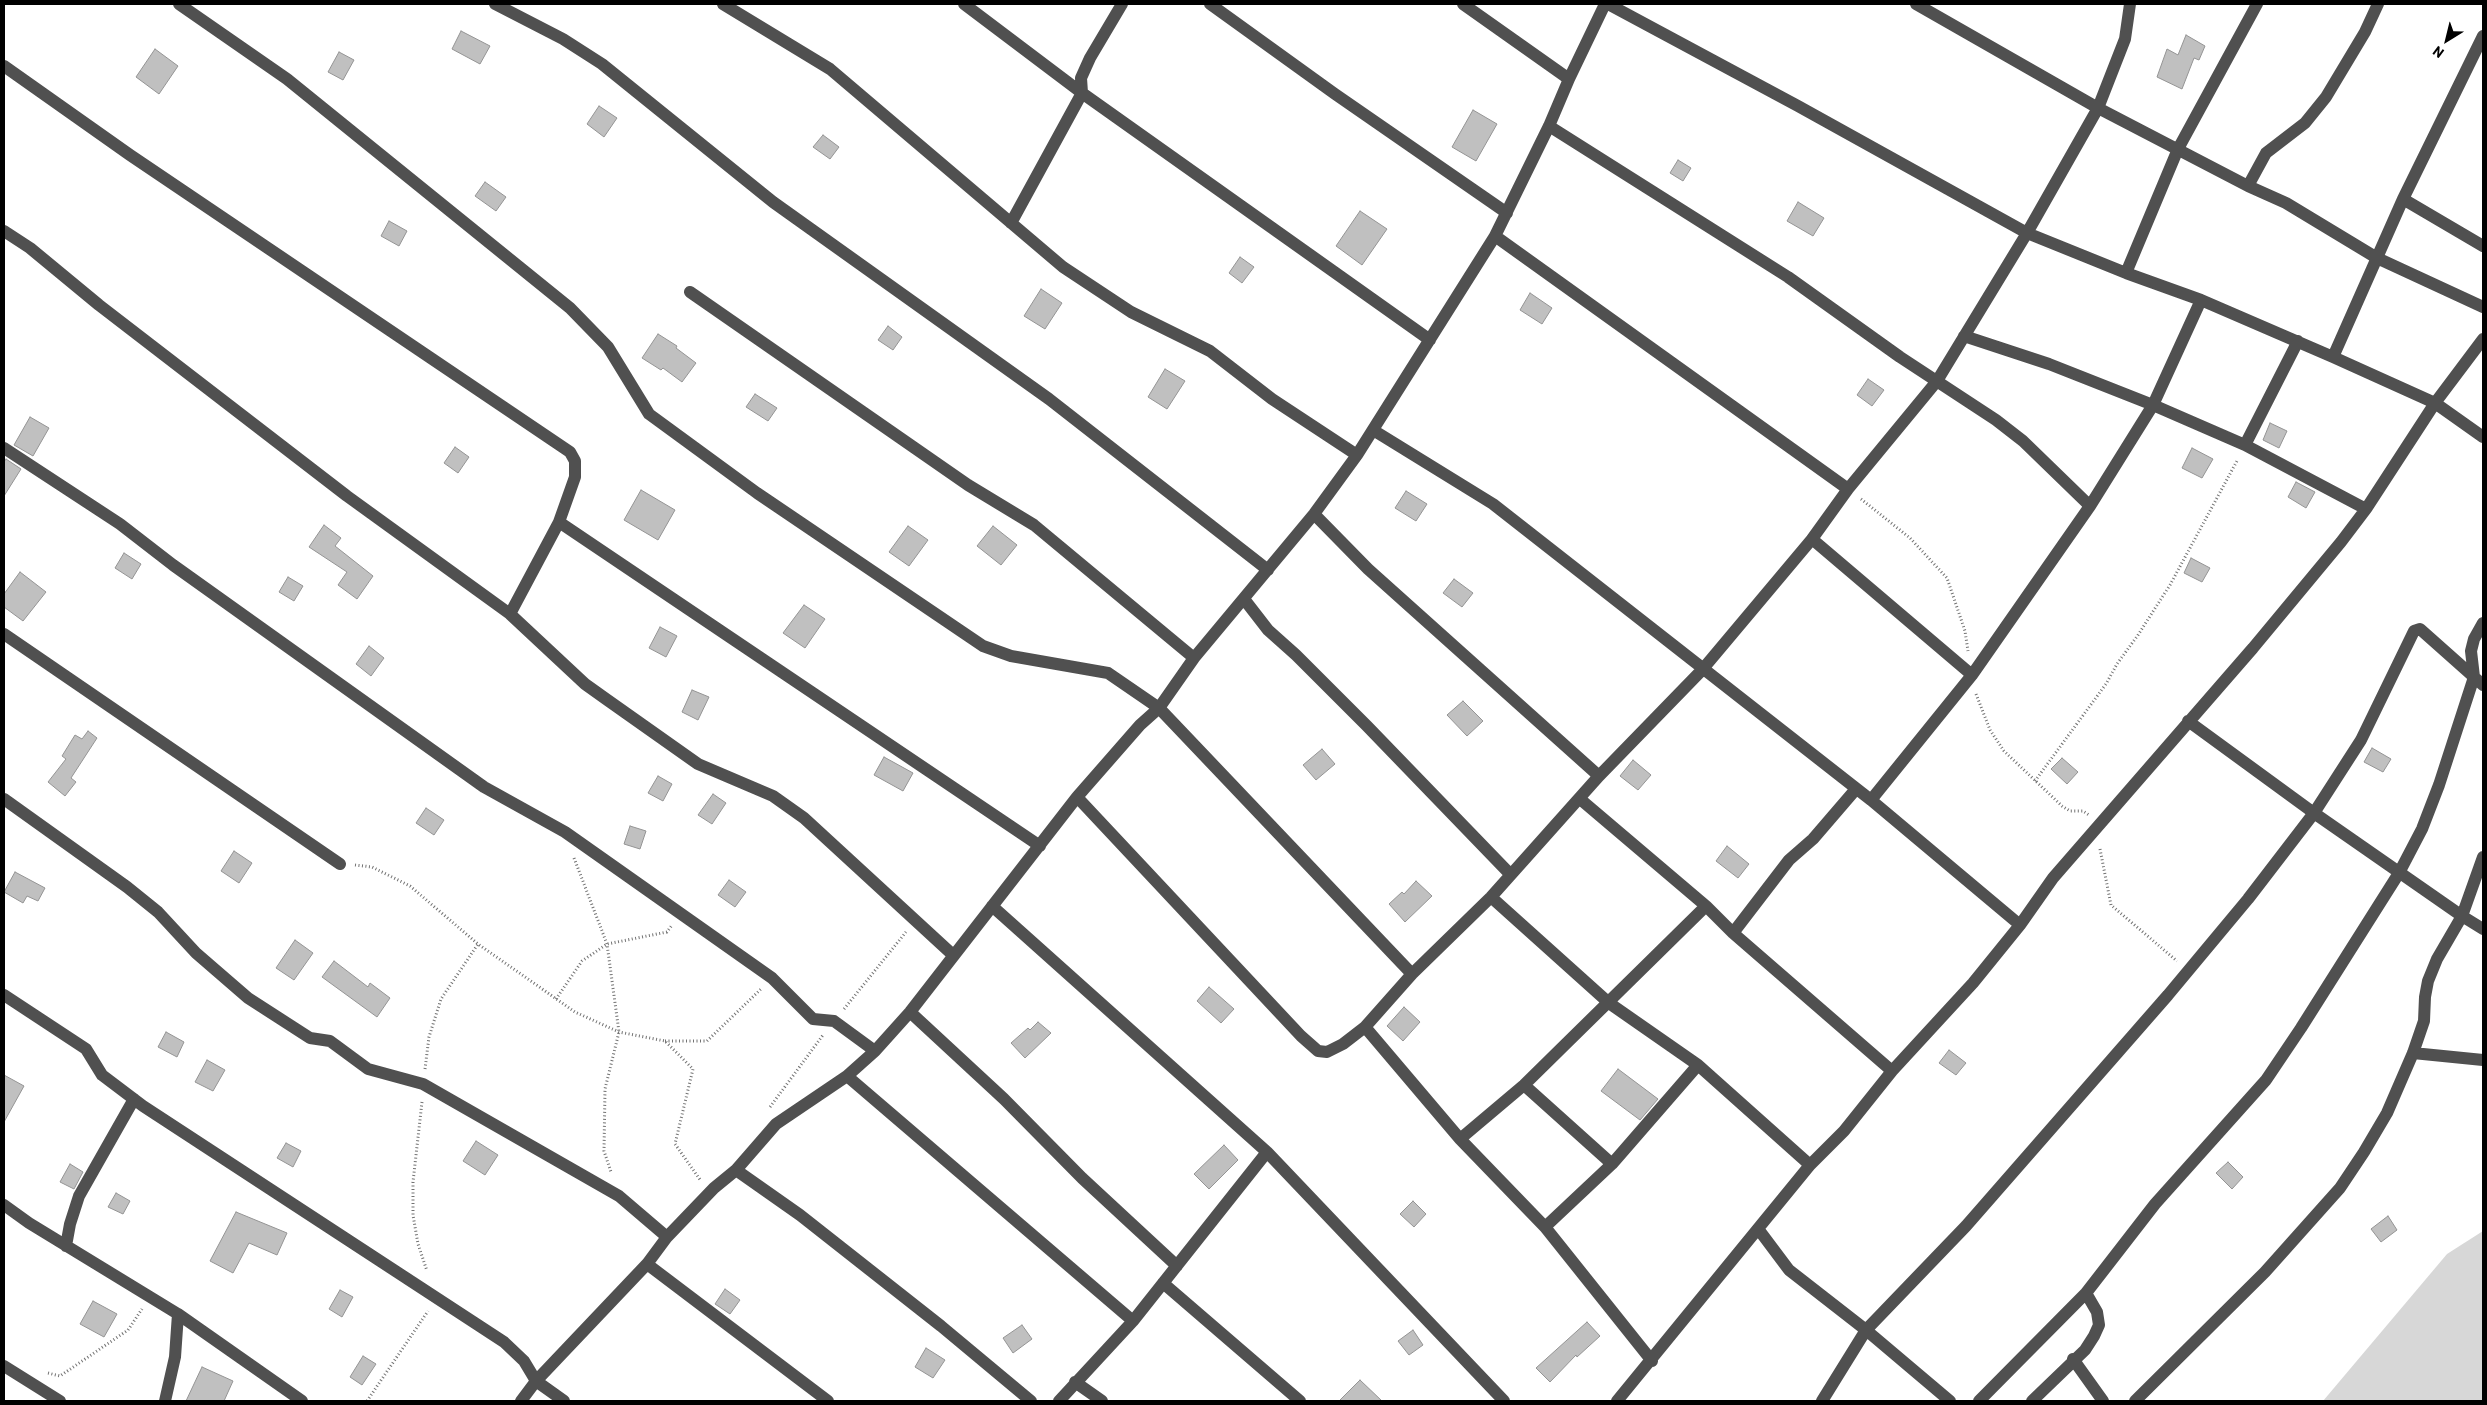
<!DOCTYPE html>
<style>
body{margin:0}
#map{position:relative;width:2487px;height:1405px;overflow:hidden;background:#fff;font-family:Barlow,sans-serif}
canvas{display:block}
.frame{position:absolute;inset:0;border:5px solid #000;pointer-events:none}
.north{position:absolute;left:2422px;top:15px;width:50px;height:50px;-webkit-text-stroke:4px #fff;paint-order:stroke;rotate:216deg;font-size:14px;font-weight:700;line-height:20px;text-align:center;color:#000}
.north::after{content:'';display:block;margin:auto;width:18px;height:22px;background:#000;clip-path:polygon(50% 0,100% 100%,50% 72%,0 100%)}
</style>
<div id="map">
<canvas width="2487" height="1405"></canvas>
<div class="frame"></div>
<div class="north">N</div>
</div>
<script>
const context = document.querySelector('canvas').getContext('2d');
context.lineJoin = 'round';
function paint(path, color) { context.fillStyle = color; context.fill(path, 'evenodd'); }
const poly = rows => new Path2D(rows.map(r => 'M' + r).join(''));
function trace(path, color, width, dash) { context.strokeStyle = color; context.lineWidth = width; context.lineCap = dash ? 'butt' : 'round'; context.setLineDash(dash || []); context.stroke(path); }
paint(poly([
 [2483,1231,2483,1401,2323,1401,2447,1254]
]), '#d7d7d7');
const building = poly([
 [461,31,490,46,480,64,452,49,461,31],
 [2186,35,2205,46,2199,60,2194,58,2182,89,2157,77,2167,49,2178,55,2186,35],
 [155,49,178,66,159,94,136,77,155,49],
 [339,52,354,60,343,80,328,72,339,52],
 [599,106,617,118,604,137,587,124,599,106],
 [1473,110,1497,124,1476,161,1452,147,1473,110],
 [823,135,839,147,830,159,813,147,823,135],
 [1678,160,1691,168,1683,181,1670,173,1678,160],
 [485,182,506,197,496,211,475,196,485,182],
 [1798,202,1824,218,1813,236,1787,221,1798,202],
 [1360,211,1387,229,1362,265,1336,246,1360,211],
 [389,221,407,231,399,246,381,236,389,221],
 [1240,257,1254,267,1242,283,1229,273,1240,257],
 [1041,289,1062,303,1045,329,1024,316,1041,289],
 [1530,293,1552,308,1542,324,1520,310,1530,293],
 [888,326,902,337,893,350,878,340,888,326],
 [658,334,677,346,676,348,696,363,682,382,663,368,661,370,642,358,658,334],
 [1165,369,1185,381,1167,409,1148,397,1165,369],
 [1868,379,1884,390,1872,406,1857,395,1868,379],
 [755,394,777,408,768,421,746,407,755,394],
 [30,417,49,428,33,456,14,445,30,417],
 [2270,423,2287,431,2279,448,2263,440,2270,423],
 [455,447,469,457,458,473,444,463,455,447],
 [2192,448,2213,459,2202,478,2182,468,2192,448],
 [6,459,21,469,4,496,4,462,6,459],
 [2296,482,2315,492,2306,508,2288,497,2296,482],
 [641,490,675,510,658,540,624,520,641,490],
 [1406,491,1427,504,1416,521,1395,508,1406,491],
 [324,525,341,538,335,546,373,576,357,599,338,585,347,572,309,547,324,525],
 [908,526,928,540,909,566,889,552,908,526],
 [993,526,1017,545,1001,565,977,546,993,526],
 [124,553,141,564,132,579,115,568,124,553],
 [2191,558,2210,568,2202,582,2184,573,2191,558],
 [20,572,46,592,23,621,4,607,4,594,20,572],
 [288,577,303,586,294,601,279,592,288,577],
 [1454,579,1473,593,1462,607,1443,593,1454,579],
 [804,605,825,619,805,648,783,633,804,605],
 [660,627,677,636,666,657,649,648,660,627],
 [369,646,384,658,371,676,356,664,369,646],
 [692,690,709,697,698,720,682,712,692,690],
 [1463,701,1483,721,1467,736,1447,715,1463,701],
 [88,731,97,738,71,778,76,782,65,796,48,782,66,759,62,756,75,735,82,739,88,731],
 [2372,748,2391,759,2383,772,2364,762,2372,748],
 [1322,749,1335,764,1316,780,1303,765,1322,749],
 [884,757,913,773,903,791,874,775,884,757],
 [2062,758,2078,772,2067,784,2051,769,2062,758],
 [1633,760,1651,775,1638,790,1620,776,1633,760],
 [658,776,672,784,663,801,648,793,658,776],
 [713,794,726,803,712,824,698,815,713,794],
 [426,808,444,820,434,835,416,823,426,808],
 [630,826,646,831,640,849,624,844,630,826],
 [1727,846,1749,864,1738,878,1716,861,1727,846],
 [234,851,252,863,239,883,221,871,234,851],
 [15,872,45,888,38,901,27,896,23,903,4,892,15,872],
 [729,880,746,892,735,907,718,895,729,880],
 [1416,881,1432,896,1405,922,1389,904,1402,892,1404,894,1416,881],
 [295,940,313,953,294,980,276,968,295,940],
 [334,961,368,987,370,983,390,998,377,1017,322,977,334,961],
 [1209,987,1234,1009,1221,1023,1197,1001,1209,987],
 [1404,1007,1420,1022,1403,1041,1387,1026,1404,1007],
 [1038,1022,1051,1033,1025,1058,1011,1043,1028,1028,1030,1030,1038,1022],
 [166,1032,184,1042,177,1057,158,1047,166,1032],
 [1949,1050,1966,1063,1956,1075,1939,1063,1949,1050],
 [207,1060,225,1070,213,1091,195,1082,207,1060],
 [1618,1069,1658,1099,1640,1120,1601,1091,1618,1069],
 [4,1075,24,1086,4,1122,4,1075],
 [476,1141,498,1155,485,1175,463,1161,476,1141],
 [286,1143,301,1151,293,1167,277,1158,286,1143],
 [1224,1145,1238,1160,1209,1189,1194,1174,1224,1145],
 [2228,1162,2243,1177,2232,1189,2216,1173,2228,1162],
 [70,1164,83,1172,74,1189,60,1182,70,1164],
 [116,1193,130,1201,123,1214,108,1207,116,1193],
 [1413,1201,1426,1214,1414,1227,1400,1214,1413,1201],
 [236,1212,287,1233,277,1255,249,1243,233,1273,210,1261,236,1212],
 [2388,1216,2397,1230,2381,1242,2371,1229,2388,1216],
 [725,1289,740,1300,730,1314,715,1304,725,1289],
 [340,1290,353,1297,342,1317,329,1309,340,1290],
 [93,1301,117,1314,104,1337,80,1324,93,1301],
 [1587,1322,1600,1336,1577,1357,1576,1355,1550,1382,1536,1368,1587,1322],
 [1022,1325,1032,1339,1013,1353,1003,1338,1022,1325],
 [1413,1330,1423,1345,1409,1355,1398,1341,1413,1330],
 [926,1348,945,1360,933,1378,915,1367,926,1348],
 [363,1356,376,1364,362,1385,350,1377,363,1356],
 [202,1367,233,1381,224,1401,186,1401,202,1367],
 [1360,1380,1382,1401,1339,1401,1360,1380]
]);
paint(building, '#c0c0c0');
trace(building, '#949494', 1);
trace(poly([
 [1861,499,1910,538,1947,578,1965,631,1968,651],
 [1976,694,1990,730,2004,751,2062,806,2070,811,2083,811,2089,815],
 [2035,781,2106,684,2117,664,2138,635,2170,585,2238,459],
 [2100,849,2111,905,2177,961],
 [574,858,607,944,619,1032,605,1089,604,1151,611,1172],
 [355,865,372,867,410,886,478,944,575,1012,619,1032,665,1041,693,1069,675,1144,701,1181],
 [556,999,582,961,607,944,667,932,672,925],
 [844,1009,906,932],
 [665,1041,707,1041,761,989],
 [425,1069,429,1037,441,999,478,944],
 [422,1102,413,1182,413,1215,418,1244,427,1271],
 [770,1107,823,1035],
 [48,1373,60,1376,128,1330,142,1309],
 [367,1401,428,1311]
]), '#727272', 3, [1, 2.5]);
trace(poly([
 [179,4,287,79,570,308,608,347,649,414,757,493,983,646,1011,656,1108,673,1159,708,1412,974,1491,897,1599,776,1702,670,1812,539,1848,489,1495,236],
 [495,4,563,39,602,64,773,202,1049,399,1268,570],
 [723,4,830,69,1063,267,1131,312,1210,351,1272,399,1357,455],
 [964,4,1082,93,1430,340],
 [1210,4,1335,94,1507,213],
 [1463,4,1569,79],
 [1608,4,1798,106,2027,233,2126,273,2201,300,2333,357,2435,403,2483,437],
 [1916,4,2098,108,2248,186,2286,203,2377,258,2483,307],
 [4,66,130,155,570,452,575,461,575,477,559,522,510,614],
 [1549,126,1788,277,1900,357,1996,420,2023,441,2090,506],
 [2248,186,2266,153,2305,123,2326,97,2365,32,2378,4],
 [2403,199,2483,246],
 [1011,223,1082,93,1081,78,1090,58,1122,4],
 [4,231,30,248,99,305,347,496,510,614,585,684,606,699,698,764,773,796,804,818,953,955],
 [2126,273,2178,149,2257,4],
 [690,292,968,485,1034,525,1194,658],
 [1964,336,2049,364,2153,405,2245,445,2366,509],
 [2333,357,2403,199,2483,36],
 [1373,430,1493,504,1871,800,2020,925],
 [2245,445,2298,341],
 [4,448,120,524,173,565,484,787,565,832,772,978,813,1019,834,1021,875,1051],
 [1848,489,1937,381,2027,233,2098,108,2125,39,2130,4],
 [1314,514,1368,569,1599,776],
 [559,522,1040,846],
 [1812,539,1972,675],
 [1244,599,1268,630,1296,655,1367,726,1510,874],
 [4,634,340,864],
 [2188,721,2314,813,2462,916,2483,929],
 [1077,797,1301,1036,1318,1051,1327,1052,1343,1044,1365,1027,1412,974],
 [4,799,127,887,158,912,196,953,248,998,310,1038,330,1041,368,1069,423,1084,619,1196,667,1237],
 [1580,799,1706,906,1733,933,1892,1071],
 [1871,800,1972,675,2090,506,2153,405,2201,300],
 [1491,897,1609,1003,1698,1065,1810,1165],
 [992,906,1267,1152,1504,1401],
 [1733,933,1789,860,1813,839,1856,789],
 [4,995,86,1049,102,1075,143,1106,504,1342,524,1361,536,1381,564,1401],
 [910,1012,1004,1099,1082,1178,1177,1266],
 [1365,1027,1460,1139,1545,1227,1652,1361],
 [2413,1053,2483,1060],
 [847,1076,1133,1321],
 [1524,1085,1612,1164],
 [1460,1139,1524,1085,1706,906],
 [736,1170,800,1215,941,1326,1031,1401],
 [4,1205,29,1223,178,1314,302,1401],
 [1545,1227,1612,1164,1698,1065],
 [1759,1230,1789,1270,1866,1330,1950,1401],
 [66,1246,70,1224,79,1196,134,1099],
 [647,1264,828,1401],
 [1163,1283,1300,1401],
 [2073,1359,2103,1401],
 [4,1366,60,1401],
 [1075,1382,1102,1401],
 [165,1401,175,1357,178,1314],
 [521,1401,536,1381,647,1264,667,1237,714,1188,736,1170,776,1124,847,1076,875,1051,910,1012,1077,797,1140,725,1159,708,1194,658,1314,514,1357,455,1495,236,1549,126,1569,79,1605,4],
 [1059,1401,1133,1321,1267,1152],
 [1617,1401,1810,1165,1844,1131,1892,1071,1973,983,2020,925,2053,878,2253,648,2341,542,2366,509,2435,403,2483,339],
 [1822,1401,1866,1330,1966,1226,2168,995,2248,899,2314,813,2361,740,2414,631,2420,629,2483,685],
 [1979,1401,2086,1293,2155,1204,2266,1080,2301,1028,2399,873,2422,829,2439,785,2474,677,2471,651,2474,639,2483,623],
 [2032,1401,2085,1350,2094,1336,2099,1325,2097,1312,2086,1293],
 [2135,1401,2265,1272,2340,1188,2364,1152,2387,1113,2413,1053,2424,1021,2425,997,2428,981,2437,959,2462,916,2483,857]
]), '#505050', 12);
</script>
